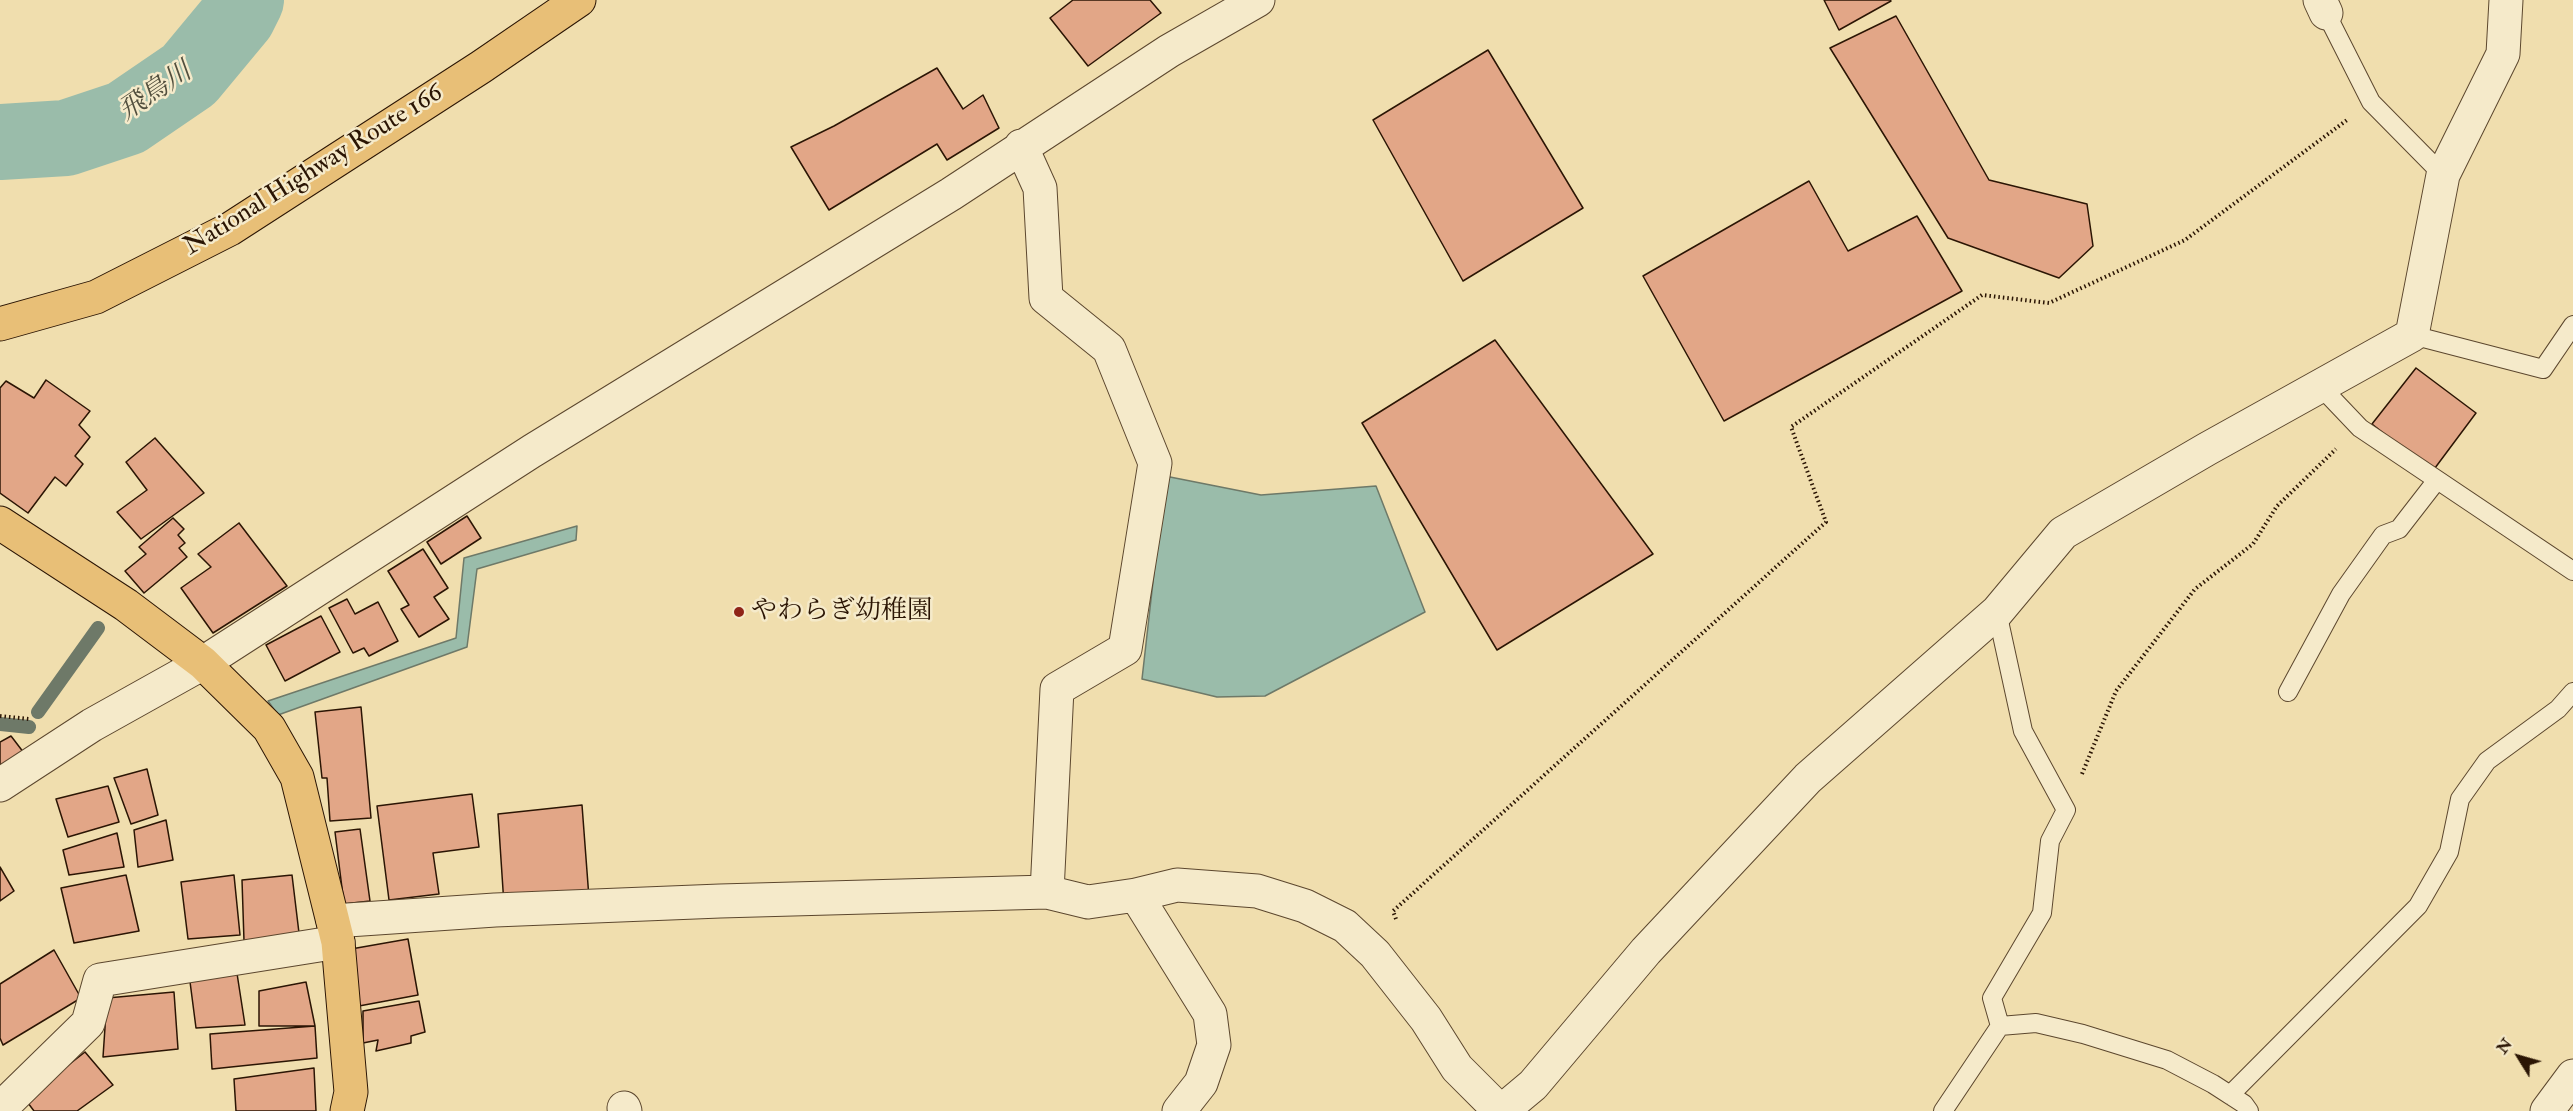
<!DOCTYPE html>
<meta charset="utf-8">
<style>
body{margin:0}
#map{position:relative;width:2573px;height:1111px;overflow:hidden;background:#f0deae;font-family:"IM FELL Double Pica",serif}
canvas{display:block}
.north{position:absolute;left:2489px;top:1027px;width:60px;height:60px;-webkit-text-stroke:4px #f5eaca;paint-order:stroke;rotate:307deg;font-size:16px;font-weight:700;line-height:24px;text-align:center;color:#2b1504}
.north::after{content:'';display:block;margin:auto;width:21px;height:27px;background:#2b1504;clip-path:polygon(50% 0,100% 100%,50% 72%,0 100%)}
</style>
<div id="map">
<canvas width="2573" height="1111"></canvas>
<div class="north">N</div>
</div>
<script>
const context = document.querySelector('canvas').getContext('2d');
context.lineJoin = 'round';
function paint(path, color) { context.fillStyle = color; context.fill(path, 'evenodd'); }
const poly = rows => new Path2D(rows.map(r => 'M' + r).join(''));
function trace(path, color, width, dash) { context.strokeStyle = color; context.lineWidth = width; context.lineCap = dash ? 'butt' : 'round'; context.setLineDash(dash || []); context.stroke(path); }
function label(font, color, halo, rows, align = 'center') {
  context.font = font + ' "IM FELL Double Pica","Noto Serif JP",serif'; context.lineWidth = 5; context.setLineDash([]); context.textBaseline = 'middle'; context.strokeStyle = halo; context.fillStyle = color; for (const [text, x, y, turn = 0] of rows) {
    context.save(); context.translate(x, y); context.rotate((+turn || 0) * Math.PI / 180); context.textAlign = isNaN(turn) ? turn : align; if (halo) context.strokeText(text, 0, 0); context.fillText(text, 0, 0); context.restore();
  }
}
const water = poly([
 [1165,476,1261,495,1376,486,1425,612,1265,696,1217,697,1142,679,1165,476],
 [577,526,576,540,477,569,467,647,278,715,268,701,456,638,464,558,577,526]
]);
paint(water, '#9abcaa');
trace(water, '#6e7968', 1.5);
trace(poly([
 [38,712,98,628],
 [0,724,29,727]
]), '#6e7968', 14);
trace(poly([
 [0,142,66,138,126,118,189,75,238,16,246,0]
]), '#9abcaa', 76);
const building = poly([
 [1073,0,1150,0,1161,13,1088,66,1050,18,1073,0],
 [1824,0,1890,0,1891,1,1839,30,1824,0],
 [1896,16,1989,180,2087,204,2093,246,2059,278,1948,238,1830,48,1896,16],
 [1488,50,1583,208,1463,281,1373,120,1488,50],
 [937,68,963,109,983,95,999,128,947,160,937,144,829,210,791,147,834,126,937,68],
 [1809,181,1848,251,1917,216,1962,291,1724,421,1643,276,1809,181],
 [1495,340,1653,554,1497,650,1362,423,1495,340],
 [2416,368,2476,413,2432,472,2372,424,2416,368],
 [46,380,90,411,79,425,90,437,75,456,83,464,66,486,55,477,28,513,0,493,0,388,6,381,34,398,46,380],
 [155,438,204,493,141,539,117,512,147,490,126,462,155,438],
 [467,516,481,538,441,564,427,542,467,516],
 [173,518,184,529,178,535,185,543,179,548,187,557,144,593,125,571,146,554,139,547,173,518],
 [239,523,287,586,213,633,181,588,211,567,198,554,239,523],
 [423,549,448,588,434,597,449,619,419,637,401,609,409,605,388,571,423,549],
 [347,599,355,614,378,602,398,641,369,656,364,648,353,653,329,608,347,599],
 [321,616,340,652,285,681,266,645,321,616],
 [361,707,371,818,330,821,327,778,322,778,315,712,361,707],
 [11,736,24,753,0,769,0,742,11,736],
 [147,769,158,815,131,824,114,778,147,769],
 [108,786,119,822,68,837,56,799,108,786],
 [472,794,479,847,433,853,439,894,389,900,377,806,472,794],
 [582,805,589,898,504,905,498,814,582,805],
 [166,820,173,860,138,867,134,830,166,820],
 [360,829,370,901,344,904,335,832,360,829],
 [117,833,124,867,69,875,63,850,117,833],
 [0,867,14,891,0,901,0,867],
 [126,875,139,931,74,943,61,888,126,875],
 [234,875,240,935,188,939,181,882,234,875],
 [292,875,299,933,244,941,242,880,292,875],
 [408,939,418,995,359,1006,351,949,408,939],
 [54,950,81,998,3,1045,0,1038,0,984,54,950],
 [236,967,245,1025,196,1028,189,974,236,967],
 [306,982,315,1026,259,1026,259,991,306,982],
 [174,992,178,1049,103,1057,107,998,174,992],
 [419,1001,425,1032,411,1036,411,1043,376,1051,378,1040,363,1043,363,1011,419,1001],
 [315,1026,317,1058,212,1069,210,1034,315,1026],
 [85,1052,113,1085,77,1111,34,1111,25,1099,85,1052],
 [314,1068,316,1111,236,1111,234,1079,314,1068]
]);
paint(building, '#e2a687');
trace(building, '#2b1504', 1.5);
const lane = poly([
 [2326,13,2371,102,2443,175],
 [2412,335,2543,369,2573,325],
 [2320,386,2360,428,2573,571],
 [1997,612,2023,731,2066,810,2050,841,2042,913,1992,998,2000,1026],
 [2288,692,2341,594,2383,535,2399,529,2437,480],
 [2230,1095,2418,906,2449,852,2460,799,2487,761,2558,709,2573,692],
 [1943,1111,2000,1026,2036,1023,2083,1034,2167,1060,2213,1084,2244,1104,2249,1111]
]);
const street = poly([
 [2320,0,2326,13],
 [1021,146,1040,188,1046,298,1109,349,1155,463,1125,649,1057,689,1047,892],
 [0,785,92,725,203,663,532,451,951,194,1169,51,1258,0],
 [1136,895,1210,1014,1214,1045,1201,1083,1179,1111],
 [333,921,495,910,720,901,1047,892,1088,902,1136,895,1177,885,1257,891,1305,906,1345,926,1375,954,1426,1019,1457,1068,1500,1111],
 [624,1108,625,1111],
 [0,1109,88,1023,100,980,338,942],
 [1502,1111,1533,1085,1646,951,1808,778,1997,612,2063,533,2207,449,2412,335,2443,175,2503,54,2506,0],
 [2547,1111,2573,1076]
]);
const primary = poly([
 [0,523,126,605,203,663,269,728,297,777,338,942,351,1092,347,1111]
]);
const highway = poly([
 [0,324,96,297,230,229,481,67,579,0]
]);
trace(lane, '#5c472e', 20);
trace(street, '#5c472e', 35);
trace(primary, '#2b1504', 35);
trace(highway, '#2b1504', 35);
trace(poly([
 [0,716,29,719],
 [2082,774,2116,691,2195,589,2253,544,2277,506,2336,449],
 [1396,919,1393,911,1826,522,1791,427,1982,295,2049,303,2185,240,2347,120]
]), '#2b1504', 4, [1.5, 3]);
trace(lane, '#f5eaca', 18);
trace(street, '#f5eaca', 33);
trace(primary, '#e8bf77', 33);
trace(highway, '#e8bf77', 33);
for (const [x, y, r, color] of [
 [739,612,6,"#8f2418"]
]) { const dot = new Path2D(); dot.arc(x, y, r, 0, 2 * Math.PI); context.fillStyle = color; context.fill(dot); trace(dot, '#f5eaca', 2); }
label('26px', '#2b1504', '#f5eaca', [
 ["National Highway Route 166",314,171,-32]
]);
label('26px', '#2b1504', '#f5eaca', [
 ["やわらぎ幼稚園",751,612]
], 'left');
label('italic 27px', '#524f3e', '#f5eaca', [
 ["飛鳥川",156,93,-34]
]);
</script>
